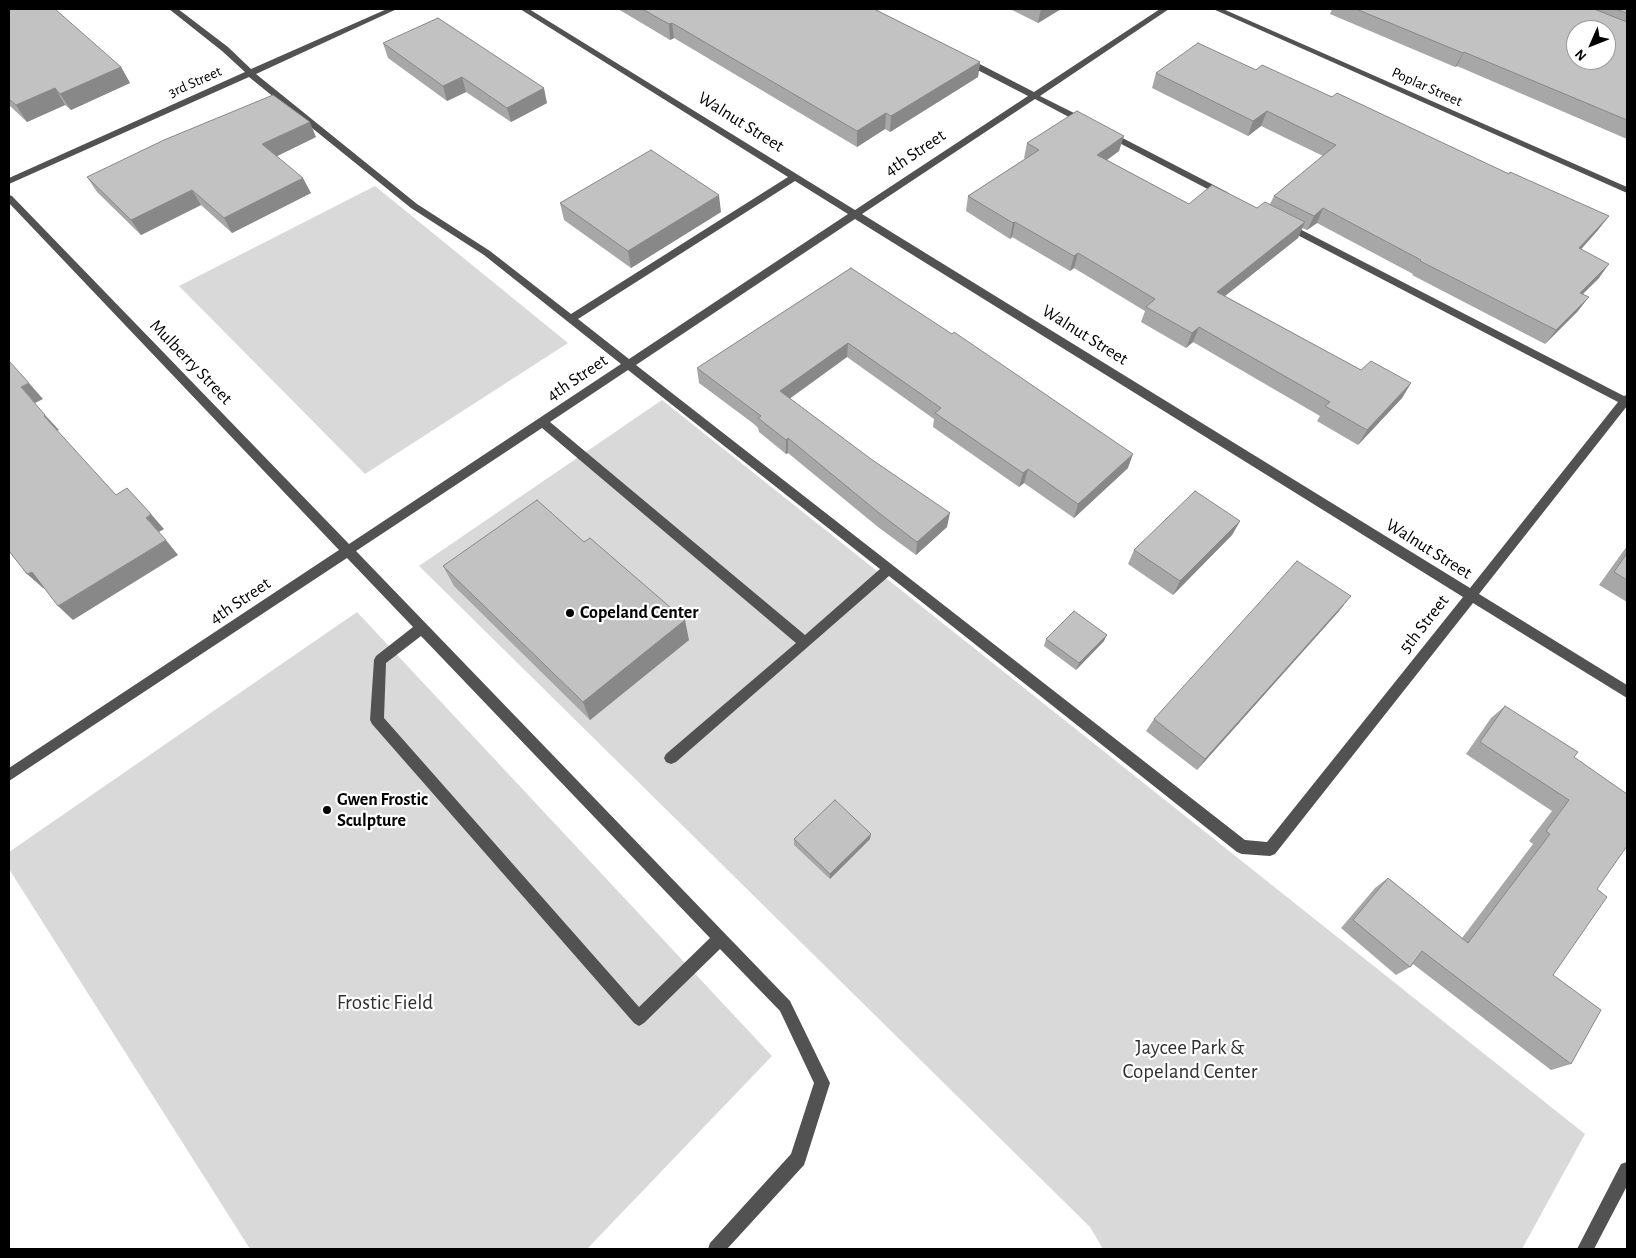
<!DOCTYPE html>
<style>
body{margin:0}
#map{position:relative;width:1636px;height:1258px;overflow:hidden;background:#fff;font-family:"Alegreya Sans",sans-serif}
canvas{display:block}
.frame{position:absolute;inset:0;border:10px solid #000;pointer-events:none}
.north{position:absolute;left:1566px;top:20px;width:50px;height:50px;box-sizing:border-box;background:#fff;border:1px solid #999;border-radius:50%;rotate:226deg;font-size:14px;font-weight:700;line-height:20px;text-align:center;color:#000}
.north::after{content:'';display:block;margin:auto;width:18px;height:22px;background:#000;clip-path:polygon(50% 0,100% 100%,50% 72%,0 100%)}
</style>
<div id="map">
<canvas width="1636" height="1258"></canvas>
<div class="frame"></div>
<div class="north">N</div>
</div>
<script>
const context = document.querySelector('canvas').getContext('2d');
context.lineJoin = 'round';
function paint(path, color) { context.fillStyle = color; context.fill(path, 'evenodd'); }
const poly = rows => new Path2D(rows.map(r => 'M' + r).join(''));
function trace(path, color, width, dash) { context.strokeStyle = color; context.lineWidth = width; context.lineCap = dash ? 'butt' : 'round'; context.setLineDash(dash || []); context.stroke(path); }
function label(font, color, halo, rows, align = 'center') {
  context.font = font + ' "Alegreya Sans",sans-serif'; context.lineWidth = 4.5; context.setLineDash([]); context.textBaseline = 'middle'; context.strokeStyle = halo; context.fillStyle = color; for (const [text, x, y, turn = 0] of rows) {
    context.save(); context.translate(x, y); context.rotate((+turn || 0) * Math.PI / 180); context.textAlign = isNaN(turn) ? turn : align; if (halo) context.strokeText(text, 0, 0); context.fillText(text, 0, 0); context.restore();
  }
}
paint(poly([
 [375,186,568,343,365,474,179,286],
 [662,400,1585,1134,1522,1249,1103,1249,1090,1227,419,566],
 [357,612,772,1056,587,1249,250,1249,9,869,9,852]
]), '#d9d9d9');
paint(poly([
 [169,9,178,9,228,47,251,69,387,9,397,9,256,74,417,204,490,251,571,314,788,177,520,9,529,9,855,210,1028,96,962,62,962,58,968,58,1034,92,1160,9,1169,9,1040,96,1088,120,1088,124,1082,124,1035,99,862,214,1470,588,1618,402,1284,228,1284,224,1290,224,1624,396,1627,395,1627,406,1479,594,1627,685,1627,698,1473,603,1275,854,1270,856,1242,854,1237,852,889,576,676,762,671,764,666,762,664,758,666,754,796,643,542,428,356,551,790,1001,830,1083,806,1159,804,1165,727,1249,708,1249,710,1243,791,1154,814,1083,780,1011,720,949,644,1023,639,1026,634,1023,372,724,370,720,374,660,376,656,413,627,347,558,9,781,9,768,339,550,9,203,9,195,12,196,349,544,621,364,484,255,411,208,249,77,9,184,9,178,245,72,222,51,169,9],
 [795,181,848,214,629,359,578,319,795,181],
 [855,219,1463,597,1267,842,1245,840,636,365,855,219],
 [628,370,880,569,805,635,550,422,628,370],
 [421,636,710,938,639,1007,384,718,386,663,421,636],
 [1213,9,1223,9,1627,187,1627,193,1213,9],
 [1107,130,1227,192,1229,194,1224,197,1221,196,1104,135,1104,131,1107,130],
 [1627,1162,1627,1186,1594,1249,1577,1249,1621,1164,1627,1162]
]), '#525252');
paint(poly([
 [9,9,121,67,130,83,71,110,65,105,27,122,9,105],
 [618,9,874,9,980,62,978,77,890,132,885,129,857,147,674,38,670,40],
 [1010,9,1061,9,1038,23],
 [1332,9,1627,9,1627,139,1457,66,1455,67,1330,14],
 [383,43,547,103,511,122,466,92,447,101,388,58],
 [1256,70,1332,97,1509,174,1609,216,1598,230,1581,249,1599,278,1582,294,1578,311,1545,344,1412,275,1413,274,1317,223,1307,230,1302,228,1298,238,1225,296,1361,370,1411,383,1402,398,1358,445,1317,421,1320,416,1193,342,1186,348,1141,322,1145,311,1074,268,1070,271,1012,237,1010,239,966,211,968,196,1025,159,1024,158,1027,143,1119,151,1107,160,1189,204,1257,208,1270,204,1274,196,1323,156,1261,126,1248,136,1152,88,1156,73],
 [316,137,277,156,311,193,232,233,201,205,141,235,97,192,87,177],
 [560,203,721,212,631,268,564,220],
 [851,268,1128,468,1074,518,1024,483,1019,487,933,427,934,419,847,357,790,398,947,527,916,555,878,527,788,453,786,454,759,432,758,428,754,424,699,383,697,368],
 [1240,521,1232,535,1173,595,1128,564,1134,550],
 [1627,546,1627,602,1599,585],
 [443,566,689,640,590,720,454,586],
 [1340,610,1197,770,1146,731,1154,719],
 [1046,639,1104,641,1076,670,1044,646],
 [1505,706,1574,757,1597,889,1553,975,1571,1064,1551,1070,1413,964,1410,967,1396,975,1341,928,1375,888,1388,878,1462,938,1533,844,1529,841,1552,811,1466,754,1491,718],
 [794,839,870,839,830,879,794,845]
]), '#a7a7a7');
paint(poly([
 [1041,9,1061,9,1038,23],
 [672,23,674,38,670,40,669,24],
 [1464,52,1457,66,1455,67,1463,53],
 [980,62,978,77,890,132,891,116],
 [121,67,130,83,71,110,60,94],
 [462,77,466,92,447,101,443,86],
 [55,88,65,105,27,122,16,105],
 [544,88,547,103,511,122,507,108],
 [1267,111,1261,126,1248,136,1253,121],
 [886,113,885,129,857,147,857,131],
 [310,122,316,137,269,160,262,144],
 [1124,136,1119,151,1093,170,1097,155],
 [303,178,311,193,232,233,224,218],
 [192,190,201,205,141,235,131,220],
 [719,195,721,212,631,268,628,251],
 [1323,208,1317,223,1307,230,1314,216],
 [1609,216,1598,230,1569,263,1579,248],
 [1015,222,1012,237,1010,239,1013,223],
 [1305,222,1298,238,1211,307,1217,292],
 [1078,253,1074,268,1070,271,1074,256],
 [1609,264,1599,278,1570,307,1580,293],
 [1589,297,1578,311,1545,344,1556,330],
 [1199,327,1193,342,1186,348,1192,333],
 [848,343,847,357,781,405,780,391],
 [29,383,43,399,35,403,21,387],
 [1411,383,1402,398,1358,445,1367,430],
 [45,415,59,430,57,431,44,416],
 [788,438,788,453,786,454,786,440],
 [1133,454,1128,468,1074,518,1078,504],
 [1028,469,1024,483,1019,487,1023,473],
 [950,513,947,527,916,555,917,542],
 [151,514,164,529,159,532,146,518],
 [1240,521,1232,535,1173,595,1180,581],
 [166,540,178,555,73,620,58,606],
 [32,572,47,586,43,588,27,574],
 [1351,596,1340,610,1197,770,1205,759],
 [685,620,689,640,590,720,583,702],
 [1107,635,1104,641,1076,670,1079,663],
 [871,834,870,839,830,879,830,874]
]), '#888');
const building = poly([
 [9,9,55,9,121,67,60,94,55,88,16,105,9,99,9,9],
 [642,9,874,9,980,62,891,116,886,113,857,131,672,23,669,24,642,9],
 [1356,9,1594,9,1627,22,1627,120,1464,52,1463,53,1356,9],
 [1576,30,1606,30,1606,60,1576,60,1576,30],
 [1615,9,1627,9,1627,13,1615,9],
 [438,18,544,88,507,108,462,77,443,86,383,43,438,18],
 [1198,43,1256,70,1262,65,1332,97,1337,93,1509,174,1510,172,1609,216,1579,248,1609,264,1580,293,1589,297,1556,330,1420,261,1421,260,1323,208,1314,216,1274,196,1336,145,1267,111,1253,121,1156,73,1198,43],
 [273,95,310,122,262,144,303,178,224,218,192,190,131,220,87,177,164,140,273,95],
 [1077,111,1124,136,1097,155,1189,204,1212,185,1257,208,1265,202,1305,222,1217,292,1361,370,1371,361,1411,383,1367,430,1325,406,1330,402,1199,327,1192,333,1146,307,1155,299,1078,253,1074,256,1015,222,1013,223,968,196,1039,150,1027,143,1077,111],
 [651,150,719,195,628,251,560,203,651,150],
 [851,268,952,334,954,332,1133,454,1078,504,1028,469,1023,473,935,413,941,408,848,343,780,391,871,459,950,513,917,542,879,513,788,438,786,440,758,418,761,416,697,368,851,268],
 [9,361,29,383,21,387,45,415,44,416,116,495,127,488,151,514,146,518,166,540,58,606,32,572,27,574,9,551,9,361],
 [1195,491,1240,521,1180,581,1134,550,1195,491],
 [537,500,584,542,590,538,685,620,583,702,443,566,537,500],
 [1627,553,1627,580,1614,572,1627,553],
 [1297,561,1351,596,1205,759,1154,719,1297,561],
 [1074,611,1107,635,1079,663,1046,639,1074,611],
 [1505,706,1578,752,1574,757,1627,794,1627,846,1597,889,1607,897,1553,975,1601,1010,1571,1064,1422,951,1410,967,1353,920,1388,878,1468,943,1550,834,1546,831,1569,800,1480,742,1505,706],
 [835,800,871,834,830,874,794,839,835,800]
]);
paint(building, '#c2c2c2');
trace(building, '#888', 1);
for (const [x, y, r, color] of [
 [570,613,5,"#000"],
 [327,810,5,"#000"]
]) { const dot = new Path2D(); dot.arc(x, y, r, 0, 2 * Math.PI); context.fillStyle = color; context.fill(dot); trace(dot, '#fff', 2); }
label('15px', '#000', '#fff', [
 ["3rd Street",195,82,-24],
 ["Poplar Street",1427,87,24]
]);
label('18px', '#000', '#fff', [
 ["Walnut Street",741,122,32],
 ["4th Street",915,153,-34],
 ["Walnut Street",1085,335,32],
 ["Mulberry Street",191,362,46],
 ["4th Street",577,378,-34],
 ["Walnut Street",1429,549,32],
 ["4th Street",240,601,-34],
 ["5th Street",1424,624,-52]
]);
label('bold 18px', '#000', '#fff', [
 ["Copeland Center",580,613],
 ["Gwen Frostic",337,800],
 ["Sculpture",337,821]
], 'left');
label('21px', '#303030', '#fff', [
 ["Frostic Field",385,1003],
 ["Jaycee Park &",1190,1048],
 ["Copeland Center",1190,1072]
]);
</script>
